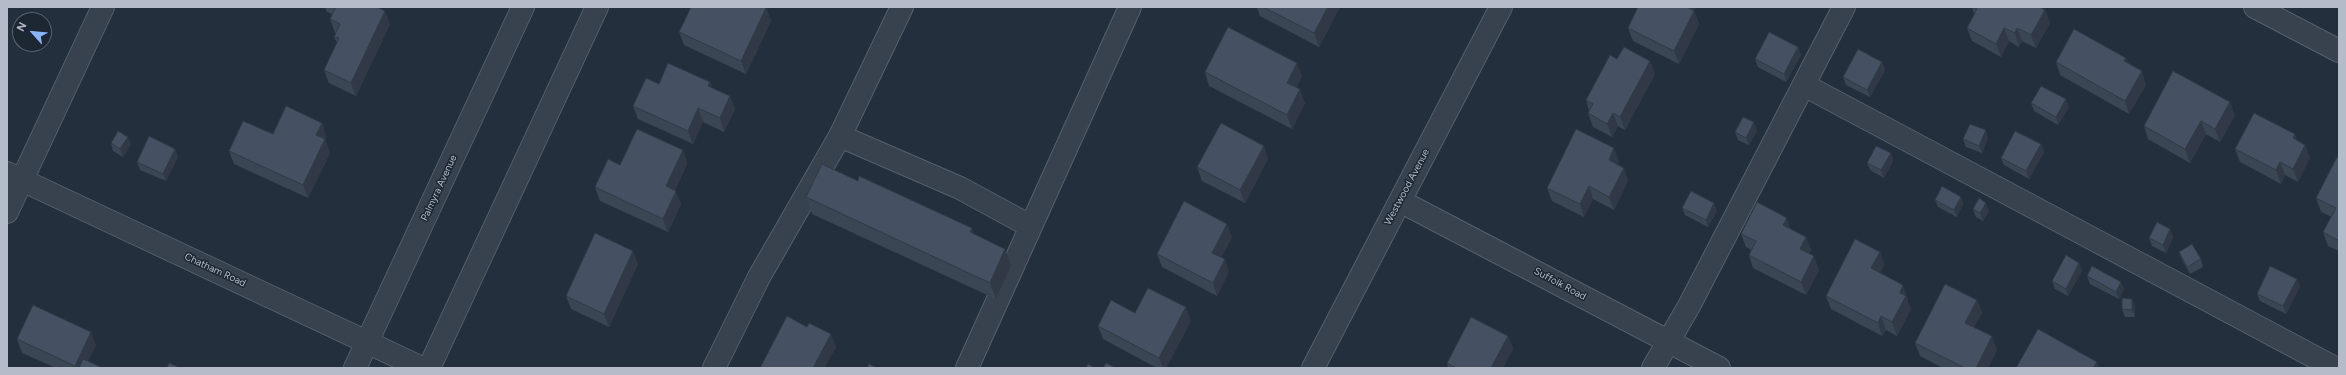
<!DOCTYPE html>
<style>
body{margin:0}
#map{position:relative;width:2346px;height:375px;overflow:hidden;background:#242f3e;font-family:Figtree,sans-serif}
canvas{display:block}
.frame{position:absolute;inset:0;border:8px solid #b4bcc9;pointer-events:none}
.north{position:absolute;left:12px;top:12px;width:40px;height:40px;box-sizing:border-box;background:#1d2633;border:1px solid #59626f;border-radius:50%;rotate:297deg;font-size:11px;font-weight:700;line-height:16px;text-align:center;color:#b4bcc9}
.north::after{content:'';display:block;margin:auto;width:14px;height:18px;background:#8ab4f8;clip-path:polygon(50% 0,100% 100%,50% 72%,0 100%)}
</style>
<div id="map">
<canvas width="2346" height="375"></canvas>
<div class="frame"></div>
<div class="north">N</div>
</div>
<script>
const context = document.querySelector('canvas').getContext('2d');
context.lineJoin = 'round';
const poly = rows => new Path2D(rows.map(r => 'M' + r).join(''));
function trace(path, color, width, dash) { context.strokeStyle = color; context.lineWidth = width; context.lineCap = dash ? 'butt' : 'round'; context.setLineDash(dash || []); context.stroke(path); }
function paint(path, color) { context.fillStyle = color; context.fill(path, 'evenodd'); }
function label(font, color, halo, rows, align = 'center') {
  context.font = font + ' Figtree,sans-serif'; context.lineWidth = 3; context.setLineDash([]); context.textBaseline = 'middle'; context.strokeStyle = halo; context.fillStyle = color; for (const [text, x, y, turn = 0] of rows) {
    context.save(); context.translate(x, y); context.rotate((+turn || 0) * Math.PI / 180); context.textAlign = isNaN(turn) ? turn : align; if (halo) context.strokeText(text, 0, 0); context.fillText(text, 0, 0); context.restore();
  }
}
const minor = poly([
 [2255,7,2339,51],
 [1804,85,2335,368],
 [840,136,902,7],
 [7,173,422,368],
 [1400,201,1719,368],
 [7,212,103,7],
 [355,368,523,7],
 [429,368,597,7],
 [714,368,759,277,840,136,960,188,1030,226],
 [967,368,1130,7],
 [1313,368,1501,7],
 [1653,368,1689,306,1844,7]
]);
trace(minor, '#565f6c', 24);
trace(minor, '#38414e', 22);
paint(poly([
 [325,7,377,7,390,24,356,96,329,83,324,70,337,43,334,37,336,33,335,33,330,19,332,14,327,12],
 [1257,7,1340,7,1319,47,1260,16],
 [1972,7,2040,7,2045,10,2050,23,2036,48,2022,41,2019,47,2009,41,2001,57,1972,41,1967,28,1974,14],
 [766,8,771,21,746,74,684,45,679,32],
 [1694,11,1699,24,1679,64,1633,41,1628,28],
 [1798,47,1801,55,1786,82,1758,67,1755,59],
 [2126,58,2128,64,2146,85,2129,114,2060,75,2056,62],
 [1617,59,1655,74,1625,130,1618,126,1612,137,1593,127,1588,113,1589,111,1586,100],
 [1882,62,1885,70,1870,97,1846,85,1843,77],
 [1205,72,1302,76,1296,88,1305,103,1292,129,1209,86],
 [710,82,712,88,735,109,724,132,703,122,693,144,638,119,633,106,659,84],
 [2031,103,2069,107,2058,125,2034,111],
 [2235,115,2220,142,2206,134,2190,163,2148,139,2144,126],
 [322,123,326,136,325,140,330,153,308,198,234,164,229,151,273,134],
 [1757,130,1749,145,1738,140,1735,132],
 [1988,138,1982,153,1966,147,1963,139],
 [2297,140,2305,145,2310,158,2298,182,2285,175,2281,184,2240,162,2235,149],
 [111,143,131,144,123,157,113,151],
 [2041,144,2044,152,2029,179,2004,165,2001,158],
 [1264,146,1268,159,1245,203,1202,181,1197,167],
 [175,149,178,157,166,181,140,170,137,162],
 [683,150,687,164,675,190,681,204,668,232,600,201,595,187,620,165],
 [1891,153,1893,161,1884,178,1870,170,1867,163],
 [2339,158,2339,251,2328,246,2323,232,2332,217,2321,212,2316,198],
 [1619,161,1617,165,1624,168,1628,181,1614,210,1593,199,1584,217,1552,201,1547,188],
 [806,197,974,234,1011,265,996,299,812,214],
 [1961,197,1963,204,1957,217,1938,207,1935,200],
 [1682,208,1717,210,1708,227,1685,215],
 [1973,209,1989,211,1983,221,1976,217],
 [1791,229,1806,237,1811,250,1809,254,1819,270,1806,295,1753,268,1749,255,1751,250,1746,247,1741,234],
 [2170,229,2173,237,2166,253,2152,246,2149,238],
 [1232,237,1221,258,1229,272,1217,296,1162,267,1157,254],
 [1880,252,1884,265,1880,273,1908,299,1907,300,1911,309,1897,336,1886,330,1882,336,1831,309,1826,296],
 [2179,252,2201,259,2203,267,2190,274,2182,260],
 [2079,263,2082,271,2068,296,2055,289,2052,281],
 [638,264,609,327,571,309,566,296],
 [2087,276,2124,289,2119,299,2090,284],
 [2300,286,2286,314,2260,301,2257,294],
 [2132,299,2135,307,2135,317,2125,317,2122,309],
 [1977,300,1982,313,1974,327,1997,350,1988,368,1943,368,1920,356,1915,343],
 [1135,313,1191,321,1166,368,1157,368,1103,339,1098,326],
 [1508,336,1513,349,1503,368,1448,368,1447,363],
 [17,339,96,345,88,361,103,368,56,368,22,353]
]), '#3b4654');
paint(poly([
 [1328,7,1340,7,1319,47,1314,33],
 [1685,7,1696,7,1690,19],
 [766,8,771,21,746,74,741,61],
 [2045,10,2050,23,2036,48,2031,35],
 [385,11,390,24,356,96,351,83],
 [1694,11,1699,24,1679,64,1674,51],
 [2004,28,2009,41,2001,57,1996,44],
 [2017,28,2022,41,2019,47,2015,33],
 [1798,47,1801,55,1786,82,1784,74],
 [2126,58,2131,71,2124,61],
 [1650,61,1655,74,1625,130,1620,117],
 [1882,62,1885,70,1870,97,1867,90],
 [1297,63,1302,76,1292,96,1287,83],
 [2142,71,2146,85,2129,114,2125,101],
 [710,82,715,96,708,86],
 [1300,89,1305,103,1292,129,1287,115],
 [730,96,735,109,724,132,720,118],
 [2066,99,2069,107,2058,125,2056,117],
 [2230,102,2235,115,2220,142,2215,129],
 [698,108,703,122,693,144,688,131],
 [1613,113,1618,126,1612,137,1607,124],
 [2201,121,2206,134,2190,163,2185,149],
 [1754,122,1757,130,1749,145,1746,138],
 [322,123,326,136,325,140,330,153,308,198,303,185,316,135],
 [1986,130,1988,138,1982,153,1979,146],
 [2295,134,2300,148,2293,138],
 [128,137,131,144,123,157,120,149],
 [2041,144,2044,152,2029,179,2026,171],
 [2305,145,2310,158,2298,182,2293,169],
 [1264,146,1268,159,1245,203,1240,190],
 [1614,148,1619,161,1613,174,1609,160],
 [175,149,178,157,166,181,163,174],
 [683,150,687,164,671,199,666,186],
 [1891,153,1893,161,1884,178,1881,170],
 [2280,162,2285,175,2281,184,2276,170],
 [1624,168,1628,181,1614,210,1609,197],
 [1589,186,1593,199,1584,217,1580,204],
 [676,191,681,204,668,232,663,219],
 [1961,197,1963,204,1957,217,1954,210],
 [1714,203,1717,210,1708,227,1706,220],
 [1986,203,1989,211,1983,221,1980,213],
 [1787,218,1791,231,1783,225],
 [1227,224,1232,237,1217,266,1212,253],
 [972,228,978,245,970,232],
 [2170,229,2173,237,2166,253,2163,245],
 [1806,237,1811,250,1805,262,1800,249],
 [1005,249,1011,265,996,299,990,283],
 [633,251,638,264,609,327,604,314],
 [1880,252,1884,265,1876,282,1871,268],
 [1814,256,1819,270,1806,295,1801,282],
 [1225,259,1229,272,1217,296,1213,283],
 [2079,263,2082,271,2068,296,2066,289],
 [2297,279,2300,286,2286,314,2283,306],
 [2121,282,2124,289,2119,299,2116,292],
 [1903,285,1908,299,1907,300,1911,309,1897,336,1892,322,1900,293],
 [2132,299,2135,307,2135,317,2132,310],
 [1977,300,1982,313,1969,336,1965,323],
 [1186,307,1191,321,1166,368,1163,368,1159,358],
 [1881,316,1886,330,1882,336,1878,323],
 [91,332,96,345,85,368,76,368,75,366],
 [831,334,836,347,825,368,813,368],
 [1508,336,1513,349,1503,368,1491,368],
 [1992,336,1997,350,1988,368,1976,368],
 [2097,362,2099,368,2093,368]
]), '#303945');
const building = poly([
 [336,7,377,7,385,11,351,83,324,70,339,38,334,37,340,24,330,19,336,7],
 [691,7,765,7,766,8,741,61,679,32,691,7],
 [1263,7,1328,7,1314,33,1263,7],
 [1638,7,1687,7,1694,11,1674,51,1628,28,1638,7],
 [1973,7,2040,7,2045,10,2031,35,2017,28,2015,33,2004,28,1996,44,1967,28,1977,9,1973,7],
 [1228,27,1297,63,1287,83,1300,89,1287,115,1205,72,1228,27],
 [2074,29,2126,58,2124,61,2142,71,2125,101,2056,62,2074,29],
 [1769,32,1798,47,1784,74,1755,59,1769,32],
 [1624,47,1650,61,1620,117,1613,113,1607,124,1588,113,1593,104,1586,100,1610,55,1617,59,1624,47],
 [1858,49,1882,62,1867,90,1843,77,1858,49],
 [668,63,710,82,708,86,730,96,720,118,698,108,688,131,633,106,646,78,659,84,668,63],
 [2173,71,2230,102,2215,129,2201,121,2185,149,2144,126,2173,71],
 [2041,86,2066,99,2056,117,2031,103,2041,86],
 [286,106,322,123,316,135,325,139,303,185,229,151,243,121,273,134,286,106],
 [2254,113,2295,134,2293,138,2305,145,2293,169,2280,162,2276,170,2235,149,2254,113],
 [1743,117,1754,122,1746,138,1735,132,1743,117],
 [1221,123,1264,146,1240,190,1197,167,1221,123],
 [1970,124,1986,130,1979,146,1963,139,1970,124],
 [637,129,683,150,666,186,676,191,663,219,595,187,608,159,620,165,637,129],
 [1576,129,1614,148,1609,160,1624,168,1609,197,1589,186,1580,204,1547,188,1576,129],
 [118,131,128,137,120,149,111,143,118,131],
 [2015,131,2041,144,2026,171,2001,158,2015,131],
 [149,136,175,149,163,174,137,162,149,136],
 [1876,146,1891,153,1881,170,1867,163,1876,146],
 [2337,157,2339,158,2339,241,2323,232,2336,208,2316,198,2337,157],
 [822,164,858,181,859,176,972,228,970,232,1005,249,990,283,806,197,822,164],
 [1942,186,1961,197,1954,210,1935,200,1942,186],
 [1691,191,1714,203,1706,220,1682,208,1691,191],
 [1979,198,1986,203,1980,213,1973,209,1979,198],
 [1184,201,1227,224,1212,253,1225,259,1213,283,1157,254,1184,201],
 [1757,202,1787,218,1783,225,1806,237,1800,249,1814,256,1801,282,1749,255,1756,241,1741,234,1757,202],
 [2157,222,2170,229,2163,245,2149,238,2157,222],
 [595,233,633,251,604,314,566,296,595,233],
 [1855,239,1880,252,1871,268,1903,285,1900,293,1906,296,1892,322,1881,316,1878,323,1826,296,1855,239],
 [2192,244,2201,259,2187,267,2179,252,2192,244],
 [2066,255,2079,263,2066,289,2052,281,2066,255],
 [2092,266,2121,282,2116,292,2087,276,2092,266],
 [2270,266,2297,279,2283,306,2257,294,2270,266],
 [1945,284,1977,300,1965,323,1992,336,1976,368,1965,368,1915,343,1945,284],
 [1148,288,1186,307,1159,358,1098,326,1111,300,1135,313,1148,288],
 [2122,298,2132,299,2132,310,2122,309,2122,298],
 [33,305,91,332,75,366,17,339,33,305],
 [787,316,807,327,809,323,831,334,813,368,760,368,787,316],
 [1471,317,1508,336,1491,368,1456,368,1447,363,1471,317],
 [2038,329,2097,362,2093,368,2016,368,2038,329],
 [83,359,103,368,79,368,83,359],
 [169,363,180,368,167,368,169,363],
 [1106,363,1116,368,1103,368,1106,363],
 [869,364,877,368,867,368,869,364],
 [1088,364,1095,368,1086,368,1088,364]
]);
paint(building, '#455162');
trace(building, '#303945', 1);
label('10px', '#b4bcc9', '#1d2633', [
 ["Westwood Avenue",1407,187,-62],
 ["Palmyra Avenue",439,188,-65],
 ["Chatham Road",215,270,25],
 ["Suffolk Road",1560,284,28]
]);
</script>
